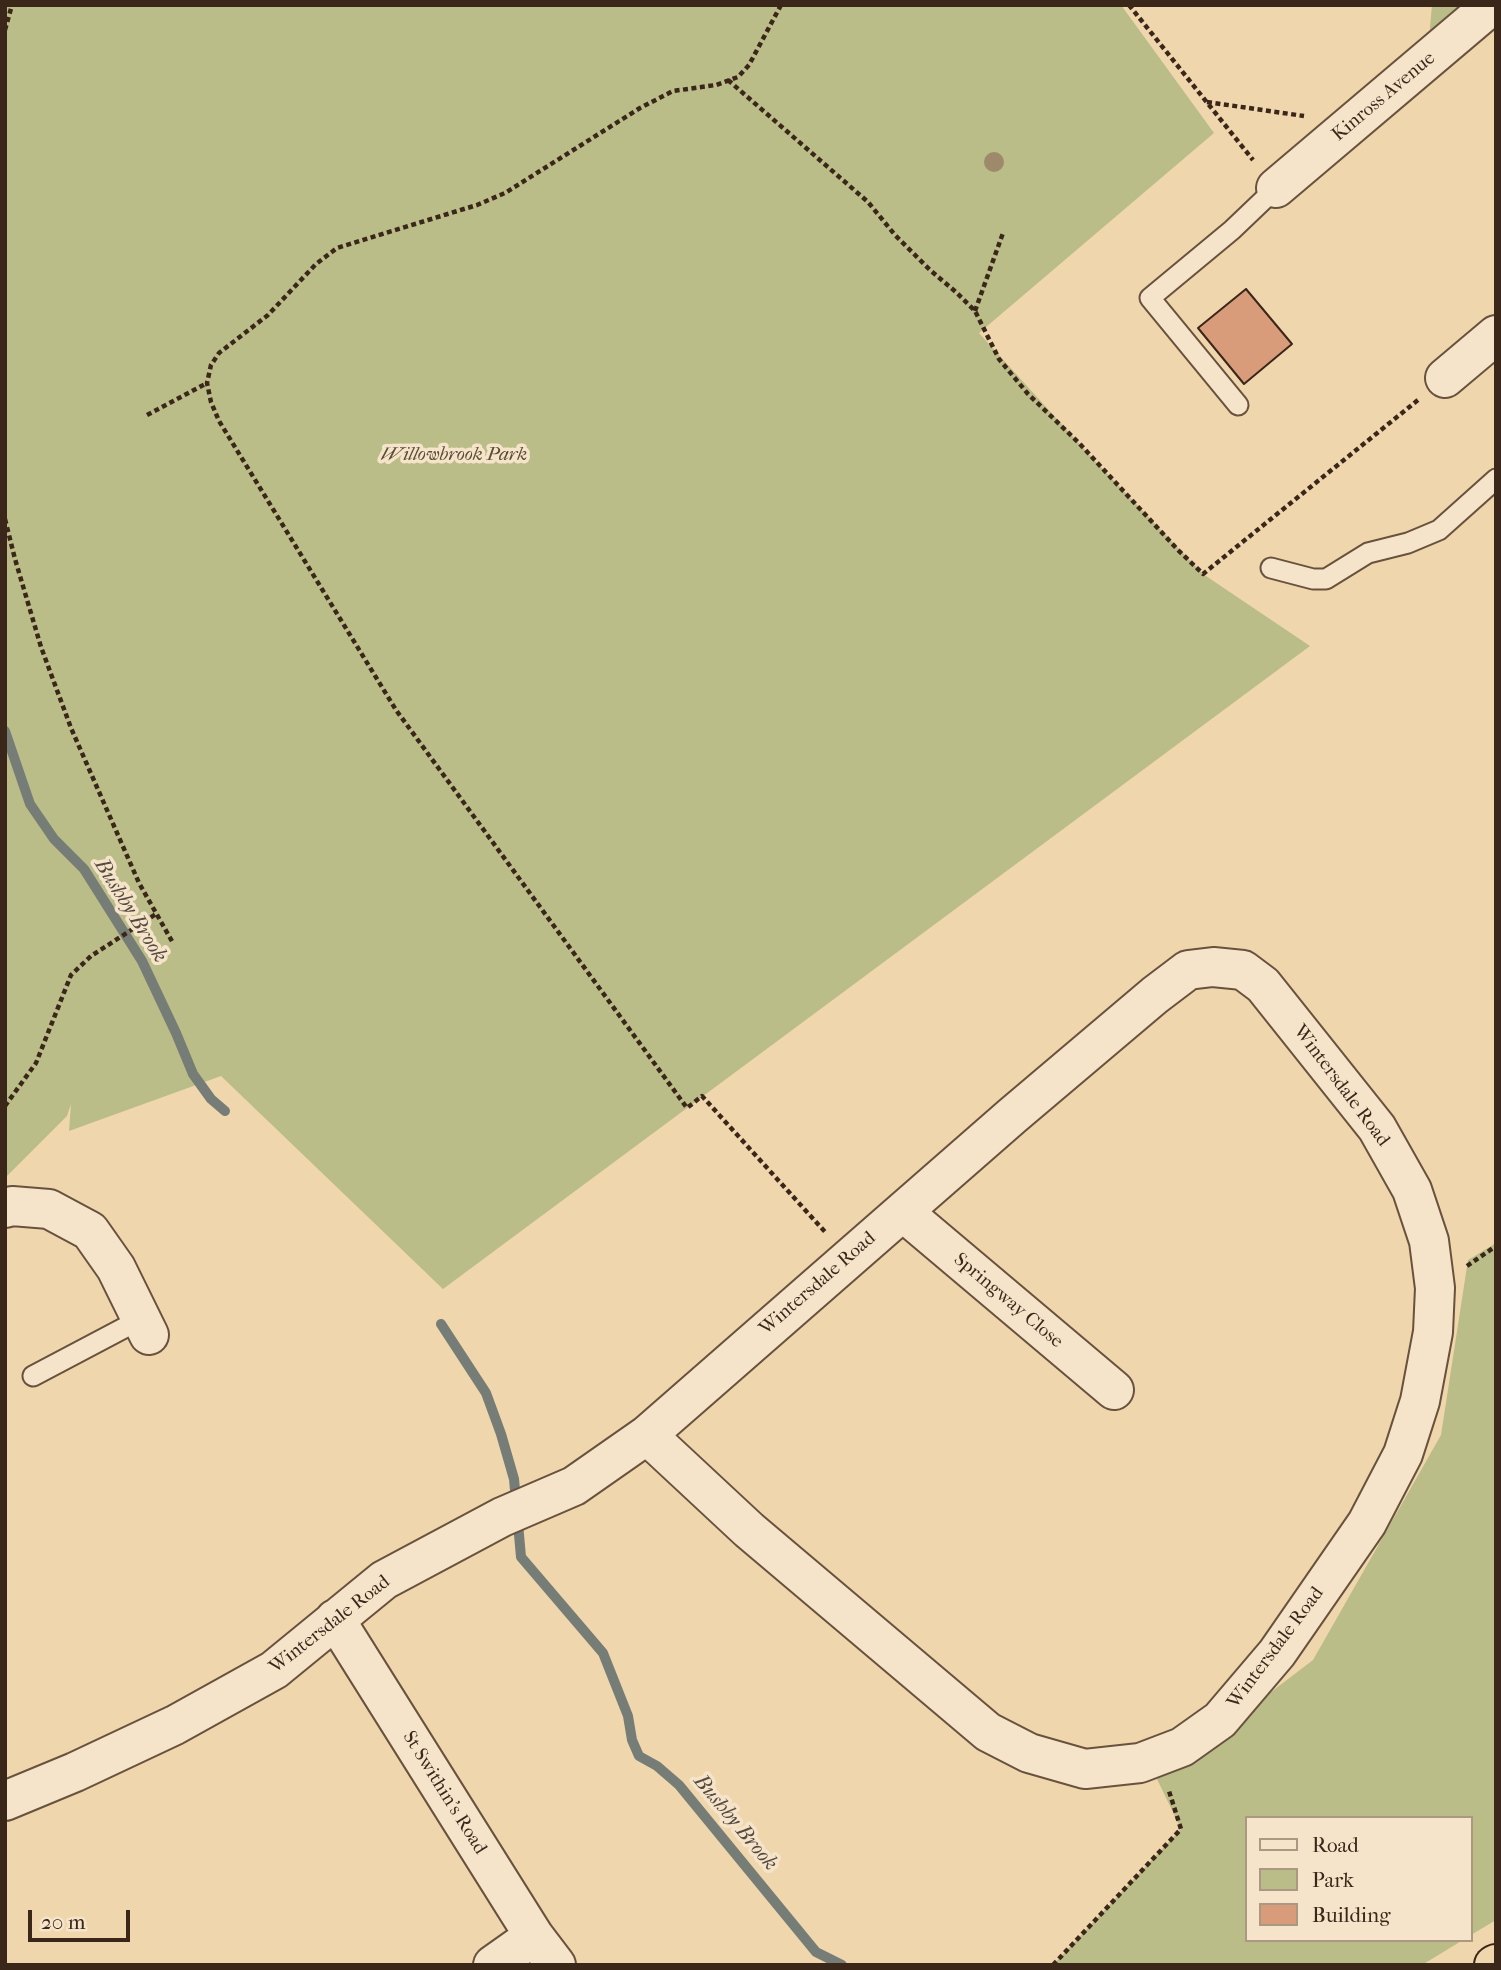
<!DOCTYPE html>
<style>
body{margin:0}
#map{position:relative;width:1501px;height:1970px;overflow:hidden;background:#efd6ac;font-family:"IM FELL French Canon",serif}
canvas{display:block}
.frame{position:absolute;inset:0;border:7px solid #3b261a;pointer-events:none}
.legend{position:absolute;left:1245px;top:1816px;width:228px;height:126px;box-sizing:border-box;background:#f5e4c9;border:2px solid #ab9883;margin:0;padding:9px 12px;list-style:none;font-size:21px;color:#3b261a}
.legend li{display:flex;align-items:center;gap:14px;height:35px}
.legend b{width:35px;border:2px solid #ab9883}
.scale{position:absolute;left:28px;top:1910px;width:102px;height:32px;box-sizing:border-box;border:4px solid #3b261a;border-top:0;padding-left:9px;font-size:21px;line-height:24px;white-space:nowrap;color:#3b261a;-webkit-text-stroke:5px #f5e4c9;paint-order:stroke}
</style>
<div id="map">
<canvas width="1501" height="1970"></canvas>
<div class="frame"></div>
<ul class="legend">
<li><b style="height:9px;background:#f5e4c9"></b>Road</li>
<li><b style="height:19px;background:#babd88"></b>Park</li>
<li><b style="height:19px;background:#d89c7a"></b>Building</li>
</ul>
<div class="scale">20 m</div>
</div>
<script>
const context = document.querySelector('canvas').getContext('2d');
context.lineJoin = 'round';
function paint(path, color) { context.fillStyle = color; context.fill(path, 'evenodd'); }
const poly = rows => new Path2D(rows.map(r => 'M' + r).join(''));
function trace(path, color, width, dash) { context.strokeStyle = color; context.lineWidth = width; context.lineCap = dash ? 'butt' : 'round'; context.setLineDash(dash || []); context.stroke(path); }
function label(font, color, halo, rows, align = 'center') {
  context.font = font + ' "IM FELL French Canon",serif'; context.lineWidth = 7; context.setLineDash([]); context.textBaseline = 'middle'; context.strokeStyle = halo; context.fillStyle = color; for (const [text, x, y, turn = 0] of rows) {
    context.save(); context.translate(x, y); context.rotate((+turn || 0) * Math.PI / 180); context.textAlign = isNaN(turn) ? turn : align; if (halo) context.strokeText(text, 0, 0); context.fillText(text, 0, 0); context.restore();
  }
}
paint(poly([
 [5,5,1121,5,1214,133,979,333,1094,460,1203,574,1310,646,443,1289,221,1076,69,1131,71,1104,67,1116,5,1178],
 [1432,5,1493,5,1427,61],
 [1496,1243,1496,1920,1471,1935,1471,1818,1247,1818,1247,1940,1463,1940,1422,1965,1053,1965,1181,1829,1157,1779,1313,1660,1441,1435,1468,1260]
]), '#babd88');
trace(poly([
 [5,731,30,804,54,839,84,869,142,961,176,1033,193,1074,211,1099,225,1111],
 [441,1324,486,1393,501,1434,514,1479,521,1557,603,1653,628,1716,632,1740,639,1756,657,1766,679,1785,816,1952,842,1965]
]), '#767d76', 10);
const building = poly([
 [1246,289,1292,344,1244,384,1198,328,1246,289]
]);
paint(building, '#d89c7a');
trace(building, '#3b261a', 2);
const service = poly([
 [1238,405,1150,298,1232,230,1276,188],
 [1271,568,1313,579,1326,579,1368,553,1408,543,1439,530,1496,479],
 [33,1376,141,1319]
]);
const minor = poly([
 [1276,188,1492,5],
 [1445,378,1496,335],
 [5,1208,12,1206,49,1209,90,1231,116,1268,149,1335],
 [903,1212,1114,1390],
 [335,1619,534,1936,556,1965],
 [5,1801,75,1772,175,1725,274,1670,384,1580,502,1517,574,1486,647,1435,1012,1116,1155,995,1188,970,1213,967,1243,970,1263,985,1377,1128,1412,1190,1429,1241,1435,1288,1433,1332,1420,1401,1403,1454,1367,1523,1277,1653,1220,1720,1182,1747,1140,1763,1085,1769,1029,1753,988,1732,749,1530,647,1435],
 [493,1965,534,1936]
]);
const trunk = poly([
 [1494,1965,1496,1964]
]);
trace(service, '#68523e', 23);
trace(minor, '#68523e', 42);
trace(trunk, '#3b261a', 42);
trace(poly([
 [781,5,749,65,738,77,716,85,673,91,640,108,505,193,477,205,337,248,316,264,268,315,219,353,211,365,207,383,211,402,219,421,396,710,687,1108,702,1096,826,1233],
 [1129,5,1253,160],
 [5,30,12,5],
 [728,80,868,202,895,235,930,270,956,292,975,311,999,359,1028,394,1079,443,1178,550,1203,574,1418,400],
 [1207,102,1304,116],
 [975,311,1003,233],
 [147,415,207,383],
 [5,519,15,559,41,647,71,728,139,883,173,943],
 [5,1106,36,1063,71,975,91,956,156,914],
 [1467,1266,1496,1246],
 [1053,1965,1181,1829,1169,1791]
]), '#3b261a', 4.5, [5, 3.5]);
trace(service, '#f5e4c9', 19);
trace(minor, '#f5e4c9', 38);
trace(trunk, '#efd6ac', 38);
context.fillStyle = '#9e8a6b';
for (const [x, y] of [
 [994,162]
]) { context.beginPath(); context.arc(x, y, 10, 0, 2 * Math.PI); context.fill(); }
label('19px', '#3b261a', '#f5e4c9', [
 ["Kinross Avenue",1384,97,-40],
 ["Wintersdale Road",1341,1086,53],
 ["Wintersdale Road",818,1284,-41],
 ["Springway Close",1008,1301,40],
 ["Wintersdale Road",330,1625,-38],
 ["Wintersdale Road",1276,1648,-53],
 ["St Swithin's Road",444,1793,58]
]);
label('italic 19px', '#5b4c36', '#f5e4c9', [
 ["Willowbrook Park",454,455]
]);
label('italic 21px', '#544a40', '#f5e4c9', [
 ["Bushby Brook",130,911,58],
 ["Bushby Brook",735,1823,50]
]);
</script>
